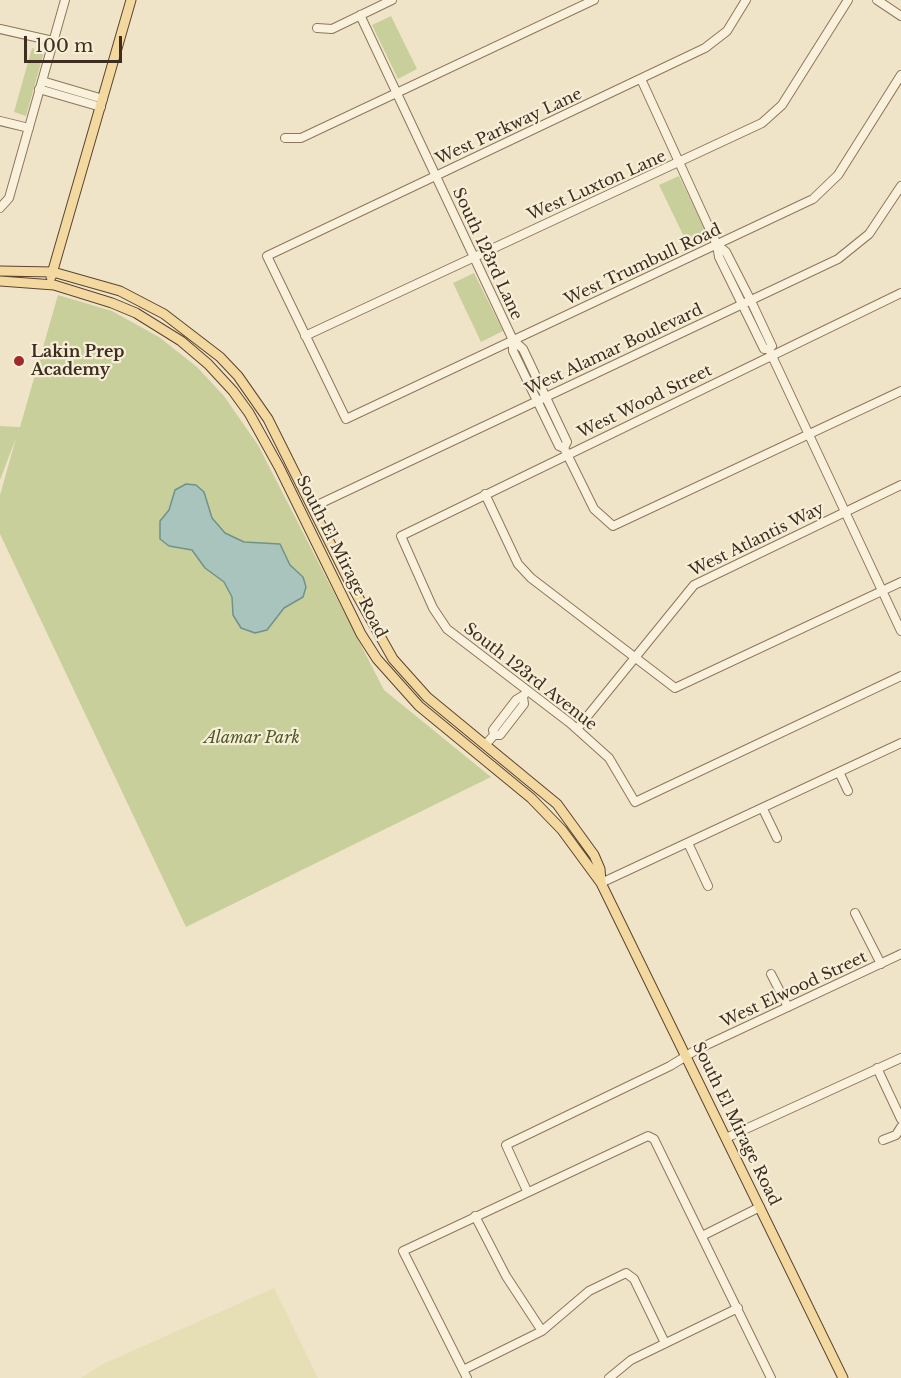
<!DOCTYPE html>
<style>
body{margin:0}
#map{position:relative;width:901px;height:1378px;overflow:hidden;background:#f0e4c8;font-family:"Libre Baskerville",serif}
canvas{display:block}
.scale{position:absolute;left:24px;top:36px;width:98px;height:27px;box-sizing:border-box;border:3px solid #3d2e20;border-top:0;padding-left:8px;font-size:18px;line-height:21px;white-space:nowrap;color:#3d2e20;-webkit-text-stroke:4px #f7eed8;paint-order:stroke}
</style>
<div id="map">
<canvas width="901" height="1378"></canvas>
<div class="scale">100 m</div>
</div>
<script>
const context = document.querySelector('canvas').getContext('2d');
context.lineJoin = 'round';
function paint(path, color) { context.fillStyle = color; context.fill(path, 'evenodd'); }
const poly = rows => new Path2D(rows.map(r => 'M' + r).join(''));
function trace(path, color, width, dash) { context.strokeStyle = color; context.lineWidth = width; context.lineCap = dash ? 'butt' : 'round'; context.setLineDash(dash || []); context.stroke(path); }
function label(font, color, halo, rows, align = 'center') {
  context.font = font + ' "Libre Baskerville",serif'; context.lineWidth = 4.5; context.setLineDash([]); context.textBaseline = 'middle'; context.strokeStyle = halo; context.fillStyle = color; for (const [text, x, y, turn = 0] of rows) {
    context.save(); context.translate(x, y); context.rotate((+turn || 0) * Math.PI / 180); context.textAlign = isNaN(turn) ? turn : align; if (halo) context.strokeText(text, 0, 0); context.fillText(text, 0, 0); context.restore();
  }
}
paint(poly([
 [274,1288,318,1378,81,1378,103,1364]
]), '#e6deb5');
paint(poly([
 [391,16,417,69,398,79,372,25],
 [32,48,44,52,26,116,14,112],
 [679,176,708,235,688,245,659,185],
 [474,273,503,331,481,342,453,283],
 [58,295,112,311,159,337,197,367,224,396,258,445,384,690,491,777,186,927,0,534,0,495,16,438,0,480,0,426,20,427]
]), '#c9cf9b');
const water = poly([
 [186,484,196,485,204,492,212,518,225,533,244,542,280,544,290,565,303,577,306,587,303,597,284,608,267,630,255,633,241,628,233,615,232,597,224,582,205,568,192,550,169,546,160,539,160,521,169,510,175,490,186,484]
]);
paint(water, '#a9c4bc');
trace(water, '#6f938a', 1.5);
const minor = poly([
 [746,0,727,31,705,48,267,256,346,419,813,199,838,175,901,75],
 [877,0,901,16],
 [360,15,513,340,523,349,567,442,564,448],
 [317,28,332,29,392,0],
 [0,29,53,41],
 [641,79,717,245,719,257,764,349,769,349],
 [42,81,103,99],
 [39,89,101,107],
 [0,121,29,128],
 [285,138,301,138,594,0],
 [0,208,9,198,65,0],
 [717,245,726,252,751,301,772,346,769,349,772,356,901,631],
 [901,293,401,536,433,608,447,629,570,723,609,758,635,802,901,676],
 [305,336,762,123,782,105,848,0],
 [513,340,513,351,559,446,564,448,594,509,613,526,901,391],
 [485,494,518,564,531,578,675,688,901,582],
 [313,507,838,259,869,234,901,186],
 [577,729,694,585,901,485],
 [494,735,493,730,516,700,524,695],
 [486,744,494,735,500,735,524,704,523,697],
 [839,772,848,791],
 [763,809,777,838],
 [688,843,708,886],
 [601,883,901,743],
 [855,913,881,964],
 [771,974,788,1007],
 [877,1068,901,1119],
 [726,1138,901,1058],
 [883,1140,896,1135,901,1127],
 [527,1191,506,1145,670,1066,696,1050,901,954],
 [475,1216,506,1276,542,1331],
 [702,1236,760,1207],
 [463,1370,542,1331,589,1291,626,1273,634,1279,665,1343],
 [467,1378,403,1251,648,1136,654,1139,771,1378],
 [609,1378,631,1360,738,1308]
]);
const major = poly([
 [0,271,53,272,120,291,164,314,220,357,238,376,268,419,348,579,393,659,427,697,557,804,594,855,600,869,601,881],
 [51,277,131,0],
 [0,281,54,285,112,303,136,313,181,341,208,364,233,391,249,413,279,467,361,634,377,659,419,706,531,798,562,830,601,883,843,1378]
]);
trace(minor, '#8d765c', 10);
trace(major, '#5b4430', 11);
trace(minor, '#faf1dc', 8);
trace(major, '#f3d9a0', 9);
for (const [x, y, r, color] of [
 [19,361,6,"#9e2a2b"]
]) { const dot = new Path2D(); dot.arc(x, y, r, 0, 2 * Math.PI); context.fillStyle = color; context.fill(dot); trace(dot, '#f7eed8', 2); }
label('16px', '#3d2e20', '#f7eed8', [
 ["West Parkway Lane",509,127,-25],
 ["West Luxton Lane",597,186,-24],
 ["South 123rd Lane",487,254,65],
 ["West Trumbull Road",643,265,-25],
 ["West Alamar Boulevard",614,350,-25],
 ["West Wood Street",645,402,-26],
 ["West Atlantis Way",757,540,-26],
 ["South El Mirage Road",341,557,63],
 ["South 123rd Avenue",530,677,38],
 ["West Elwood Street",794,990,-25],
 ["South El Mirage Road",736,1124,64]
]);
label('bold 16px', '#3d2e20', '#f7eed8', [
 ["Lakin Prep",31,352],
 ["Academy",31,370]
], 'left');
label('italic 16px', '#4d5a26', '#f7eed8', [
 ["Alamar Park",252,738]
]);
</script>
